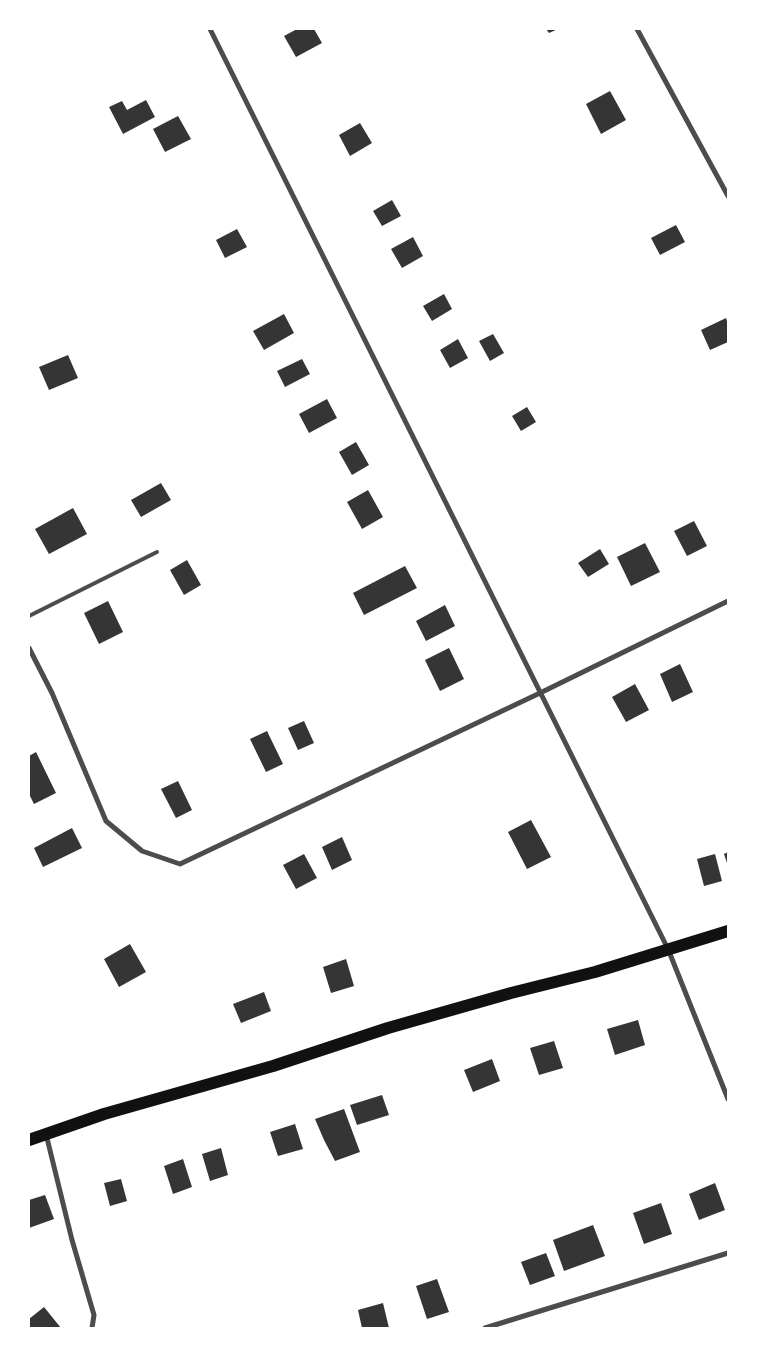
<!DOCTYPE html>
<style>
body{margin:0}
#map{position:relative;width:757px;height:1357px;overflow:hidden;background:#fff;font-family:Ubuntu,sans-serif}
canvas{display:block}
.frame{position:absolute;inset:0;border:30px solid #fff;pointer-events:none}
</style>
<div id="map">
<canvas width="757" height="1357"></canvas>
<div class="frame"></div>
</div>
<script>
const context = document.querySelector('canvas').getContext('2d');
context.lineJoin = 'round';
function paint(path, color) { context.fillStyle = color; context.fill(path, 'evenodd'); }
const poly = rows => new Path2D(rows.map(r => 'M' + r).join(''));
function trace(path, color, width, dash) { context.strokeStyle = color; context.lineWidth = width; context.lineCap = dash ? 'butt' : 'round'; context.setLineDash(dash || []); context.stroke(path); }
paint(poly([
 [297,29,314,29,322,43,296,57,284,36],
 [546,29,558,29,549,33],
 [610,91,626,120,601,134,586,104],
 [146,100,155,117,123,134,109,107,122,101,127,110],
 [178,116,191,139,165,152,153,129],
 [360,123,372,143,350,156,339,135],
 [392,200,401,216,382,226,373,211],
 [676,225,685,242,660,255,651,238],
 [237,229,247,247,225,258,216,240],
 [413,237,423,256,402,268,391,249],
 [444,294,452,309,432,321,423,306],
 [284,314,294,333,264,350,253,331],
 [726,318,728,324,728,342,710,350,701,330],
 [493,334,504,353,490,361,479,341],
 [458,339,468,358,450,368,440,350],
 [68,355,78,378,49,390,39,367],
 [302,359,310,374,285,387,277,371],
 [327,399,337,418,309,433,299,414],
 [527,407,536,422,521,431,512,416],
 [356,442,369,465,352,475,339,452],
 [161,483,171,500,141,517,131,500],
 [368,490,383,517,362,529,347,502],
 [73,508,87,534,49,554,35,529],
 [694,521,707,546,687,556,674,531],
 [645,543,660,572,631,586,617,557],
 [600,549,609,564,588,577,578,563],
 [187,560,201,585,184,595,170,570],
 [405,566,417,588,364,615,353,593],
 [108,601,123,632,99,644,84,613],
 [445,605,455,626,426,641,416,621],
 [449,648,464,679,440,691,425,660],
 [680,664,693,692,672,702,660,674],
 [635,684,649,710,626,722,612,697],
 [304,721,314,743,298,750,288,728],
 [267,731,283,764,266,772,250,739],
 [36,752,56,793,34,804,29,794,29,756],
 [178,781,192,810,176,818,161,789],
 [531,820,551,857,527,869,508,832],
 [72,828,82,848,43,867,34,848],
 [342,837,352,860,332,870,322,847],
 [728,852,728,866,724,854],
 [304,854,317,878,296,889,283,865],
 [715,854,722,881,704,886,697,859],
 [130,944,146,972,119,987,104,959],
 [346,959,354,986,331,993,323,967],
 [264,992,271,1011,241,1023,233,1004],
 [638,1020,645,1045,615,1055,607,1029],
 [554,1041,563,1068,539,1075,530,1048],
 [492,1059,500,1081,473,1092,464,1070],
 [382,1095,389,1115,357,1125,350,1105],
 [344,1109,360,1152,335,1161,324,1140,315,1119],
 [295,1124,303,1149,278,1156,270,1132],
 [221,1148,228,1175,210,1181,202,1154],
 [183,1159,192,1187,173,1194,164,1166],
 [121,1179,127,1201,110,1206,104,1183],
 [715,1183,725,1210,699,1220,689,1194],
 [45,1195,54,1219,29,1228,29,1200],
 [661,1203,672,1234,644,1244,633,1213],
 [593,1225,605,1256,564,1271,553,1240],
 [546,1253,555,1276,530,1285,521,1262],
 [437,1279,449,1312,427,1319,416,1286],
 [383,1303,389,1328,362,1328,358,1310],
 [44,1307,61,1328,29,1328,29,1319]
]), '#353535');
trace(poly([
 [29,616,157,552]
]), '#4c4c4c', 4);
trace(poly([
 [210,29,668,949,728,1099],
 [637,29,728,196],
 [29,648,52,693,106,821,142,851,180,864,540,693,728,601],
 [46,1134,72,1240,94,1315,92,1328],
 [485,1328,728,1253]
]), '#4c4c4c', 5);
trace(poly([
 [29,1140,104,1114,273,1066,388,1028,511,993,595,972,728,931]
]), '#111', 12);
</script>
